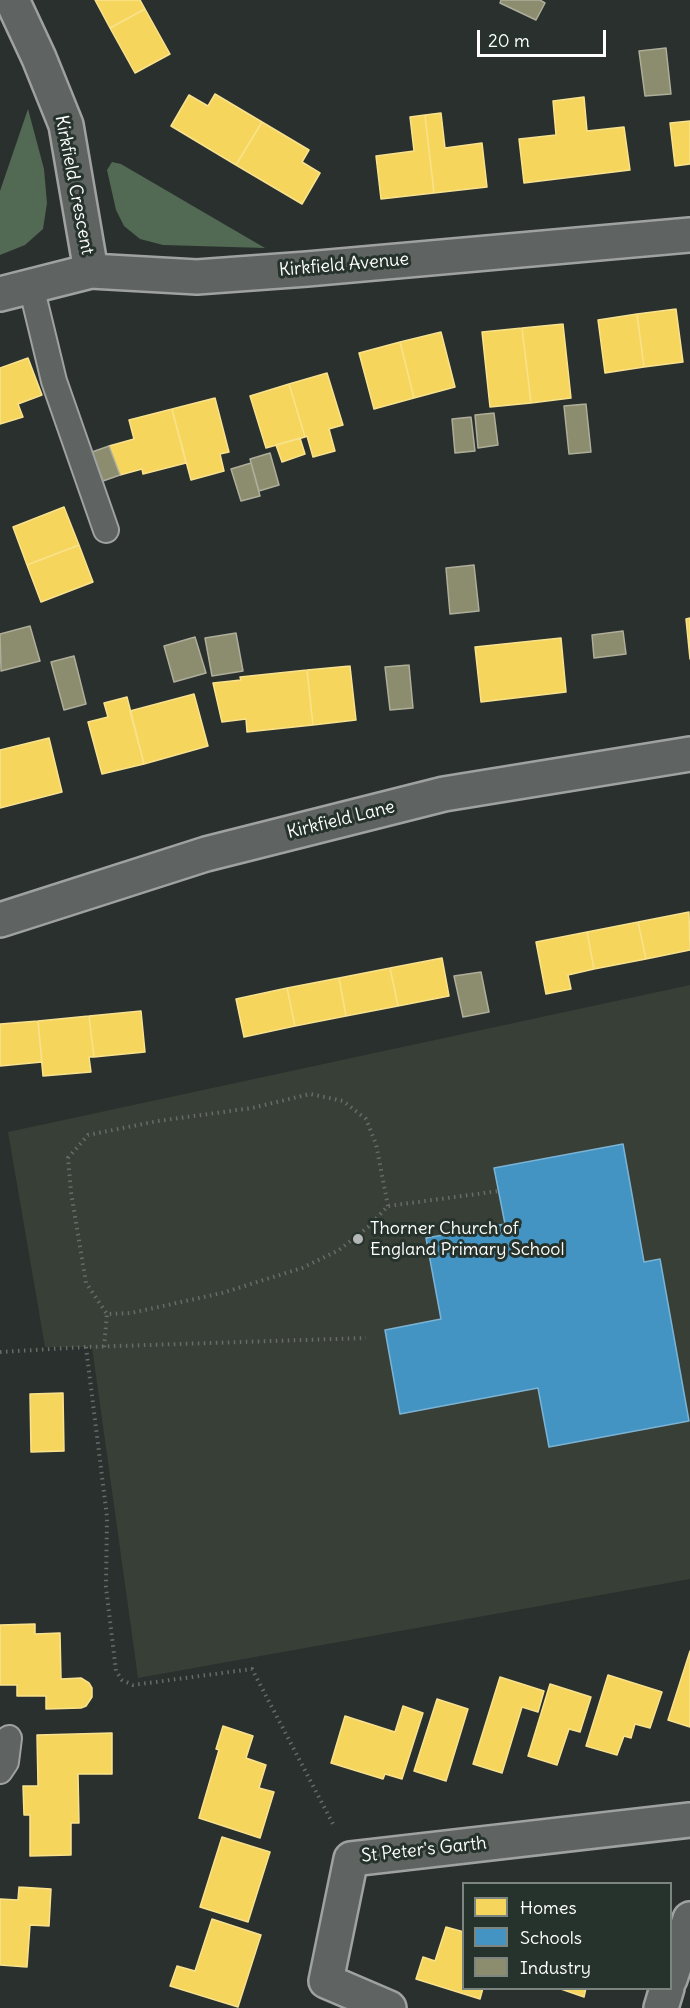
<!DOCTYPE html>
<style>
body{margin:0}
#map{position:relative;width:690px;height:2008px;overflow:hidden;background:#29302d;font-family:Delius,sans-serif}
canvas{display:block}
.legend{position:absolute;left:462px;top:1882px;width:210px;height:108px;box-sizing:border-box;background:#26332d;border:2px solid #7d8581;margin:0;padding:8px 10px;list-style:none;font-size:18px;color:#fff}
.legend li{display:flex;align-items:center;gap:12px;height:30px}
.legend b{width:30px;border:2px solid #7d8581}
.scale{position:absolute;left:477px;top:30px;width:129px;height:27px;box-sizing:border-box;border:3px solid #fff;border-top:0;padding-left:8px;font-size:18px;line-height:21px;white-space:nowrap;color:#fff;-webkit-text-stroke:4px #26332d;paint-order:stroke}
</style>
<div id="map">
<canvas width="690" height="2008"></canvas>
<ul class="legend">
<li><b style="height:16px;background:#f6d55c"></b>Homes</li>
<li><b style="height:16px;background:#4393c3"></b>Schools</li>
<li><b style="height:16px;background:#8c8c6e"></b>Industry</li>
</ul>
<div class="scale">20 m</div>
</div>
<script>
const context = document.querySelector('canvas').getContext('2d');
context.lineJoin = 'round';
function paint(path, color) { context.fillStyle = color; context.fill(path, 'evenodd'); }
const poly = rows => new Path2D(rows.map(r => 'M' + r).join(''));
function trace(path, color, width, dash) { context.strokeStyle = color; context.lineWidth = width; context.lineCap = dash ? 'butt' : 'round'; context.setLineDash(dash || []); context.stroke(path); }
function label(font, color, halo, rows, align = 'center') {
  context.font = font + ' Delius,sans-serif'; context.lineWidth = 6; context.setLineDash([]); context.textBaseline = 'middle'; context.strokeStyle = halo; context.fillStyle = color; for (const [text, x, y, turn = 0] of rows) {
    context.save(); context.translate(x, y); context.rotate((+turn || 0) * Math.PI / 180); context.textAlign = isNaN(turn) ? turn : align; if (halo) context.strokeText(text, 0, 0); context.fillText(text, 0, 0); context.restore();
  }
}
paint(poly([
 [690,985,690,1579,138,1678,92,1347,45,1347,8,1132]
]), '#383f37');
paint(poly([
 [28,109,44,169,47,203,43,229,25,245,0,255,0,191],
 [112,162,121,164,265,248,163,245,140,239,124,226,116,210,107,170]
]), '#526a53');
const homes = poly([
 [95,0,140,0,145,9,110,28,95,0],
 [145,9,170,54,135,73,110,28,145,9],
 [215,94,262,122,236,165,171,126,189,95,208,106,215,94],
 [584,97,587,131,624,127,630,170,524,183,519,139,556,135,553,101,584,97],
 [441,113,445,148,482,143,487,187,434,193,425,115,441,113],
 [425,115,434,193,381,199,376,156,414,151,410,117,425,115],
 [690,121,690,164,675,166,670,123,690,121],
 [262,122,309,150,302,162,320,173,302,204,236,165,262,122],
 [676,309,683,362,644,367,637,314,676,309],
 [637,314,644,367,605,373,598,320,637,314],
 [563,324,571,398,531,403,522,328,563,324],
 [522,328,531,403,490,407,482,332,522,328],
 [441,332,455,387,414,398,400,342,441,332],
 [400,342,414,398,374,409,359,353,400,342],
 [28,358,42,395,18,404,23,417,0,424,0,368,28,358],
 [327,373,343,425,329,429,335,451,313,457,307,436,305,437,289,384,327,373],
 [289,384,305,437,266,448,250,396,289,384],
 [215,398,229,452,220,454,224,471,191,480,172,409,215,398],
 [172,409,186,463,143,474,142,469,120,475,109,446,134,439,129,420,172,409],
 [300,438,305,454,282,462,276,445,300,438],
 [64,507,79,545,27,565,13,527,64,507],
 [79,545,93,582,41,602,27,565,79,545],
 [690,618,690,659,686,619,690,618],
 [561,638,566,692,481,702,475,647,561,638],
 [350,666,356,720,313,725,307,670,350,666],
 [307,670,313,725,247,732,246,719,222,722,213,683,241,680,240,677,307,670],
 [194,694,208,746,144,764,130,711,194,694],
 [127,697,144,764,102,774,88,722,108,717,104,703,127,697],
 [49,738,62,792,0,808,0,750,49,738],
 [689,912,690,950,646,959,638,922,689,912],
 [638,922,646,959,594,969,587,932,638,922],
 [587,932,594,969,568,975,571,989,546,994,536,942,587,932],
 [442,958,449,996,398,1006,390,968,442,958],
 [390,968,398,1006,346,1016,339,978,390,968],
 [339,978,346,1016,295,1026,287,988,339,978],
 [287,988,295,1026,244,1037,236,999,287,988],
 [141,1011,145,1052,94,1057,89,1016,141,1011],
 [89,1016,94,1057,89,1057,91,1072,43,1076,38,1021,89,1016],
 [38,1021,42,1062,0,1066,0,1024,38,1021],
 [63,1393,64,1451,31,1452,30,1394,63,1393],
 [35,1624,35,1634,60,1633,61,1679,81,1678,89,1683,92,1688,92,1697,86,1706,81,1708,46,1709,46,1696,17,1696,17,1685,0,1685,0,1625,35,1624],
 [690,1651,690,1727,668,1720,690,1651],
 [608,1675,662,1692,650,1728,635,1724,631,1738,624,1736,617,1755,586,1746,608,1675],
 [500,1677,544,1691,538,1712,522,1707,502,1773,473,1764,500,1677],
 [550,1684,591,1697,580,1732,569,1729,557,1765,528,1756,550,1684],
 [437,1699,468,1709,446,1781,414,1771,437,1699],
 [403,1706,423,1713,402,1779,385,1774,383,1779,331,1763,345,1716,395,1732,403,1706],
 [223,1726,253,1736,246,1758,266,1765,259,1788,274,1792,260,1838,199,1818,219,1750,216,1749,223,1726],
 [112,1733,112,1774,78,1774,79,1823,71,1823,71,1855,30,1856,30,1815,24,1815,23,1786,38,1786,37,1735,112,1733],
 [222,1837,270,1852,248,1922,200,1907,222,1837],
 [19,1887,51,1889,49,1926,30,1925,27,1967,0,1965,0,1899,18,1900,19,1887],
 [212,1919,261,1935,238,2007,170,1986,177,1966,195,1971,212,1919],
 [446,1927,464,1932,464,1988,483,1988,480,1999,416,1979,423,1957,435,1961,446,1927],
 [558,1988,586,1988,584,1997,558,1988]
]);
paint(homes, '#f6d55c');
trace(homes, '#f9e28d', 1.5);
const schools = poly([
 [623,1144,644,1262,660,1259,689,1421,549,1447,538,1388,400,1414,385,1330,441,1319,426,1238,505,1224,494,1168,623,1144]
]);
paint(schools, '#4393c3');
trace(schools, '#7bb3d5', 1.5);
const industry = poly([
 [501,0,540,0,545,3,536,20,500,3,501,0],
 [666,48,671,94,645,96,639,51,666,48],
 [586,404,591,452,569,454,564,406,586,404],
 [494,413,498,445,478,448,475,415,494,413],
 [471,417,475,451,455,453,452,419,471,417],
 [109,446,120,475,103,481,92,452,109,446],
 [270,453,279,485,259,491,250,459,270,453],
 [251,463,260,496,241,501,231,469,251,463],
 [474,565,479,611,450,614,446,568,474,565],
 [30,626,40,661,1,671,0,634,30,626],
 [623,631,626,654,594,658,592,635,623,631],
 [236,633,243,671,212,676,205,638,236,633],
 [195,637,206,673,174,682,164,646,195,637],
 [74,656,86,704,64,710,51,662,74,656],
 [409,665,413,708,390,710,385,667,409,665],
 [481,972,489,1012,463,1017,454,976,481,972]
]);
paint(industry, '#8c8c6e');
trace(industry, '#aeae9a', 1.5);
const lane = poly([
 [31,286,54,381,106,530],
 [0,1771,6,1762,9,1738]
]);
const street = poly([
 [12,0,39,58,66,125,91,271],
 [0,294,91,271,197,277,307,269,690,235],
 [0,920,206,854,444,794,690,754],
 [670,1979,690,1919],
 [389,2008,326,1981,351,1859,690,1820],
 [661,2008,667,1988]
]);
trace(lane, '#9fa2a0', 28);
trace(street, '#9fa2a0', 38);
trace(poly([
 [388,1206,376,1144,366,1119,343,1101,310,1094,252,1108,158,1121,88,1135,68,1158,71,1192,86,1283,107,1314,131,1313,222,1293,302,1268,339,1250,368,1227,388,1206,499,1191],
 [86,1347,107,1517,106,1587,116,1671,122,1680,133,1685,252,1669,334,1826],
 [104,1347,107,1314],
 [0,1352,86,1347,366,1338]
]), '#686c69', 4, [1.5, 4.5]);
trace(lane, '#5f6362', 24);
trace(street, '#5f6362', 33);
for (const [x, y, r, color] of [
 [358,1239,6,"#b4b7b6"]
]) { const dot = new Path2D(); dot.arc(x, y, r, 0, 2 * Math.PI); context.fillStyle = color; context.fill(dot); trace(dot, '#26332d', 2); }
label('18px', '#fff', '#26332d', [
 ["Kirkfield Crescent",74,185,79],
 ["Kirkfield Avenue",344,265,-5],
 ["Kirkfield Lane",341,820,-14],
 ["St Peter's Garth",424,1850,-6]
]);
label('18px', '#fff', '#26332d', [
 ["Thorner Church of",370,1229],
 ["England Primary School",370,1250]
], 'left');
</script>
